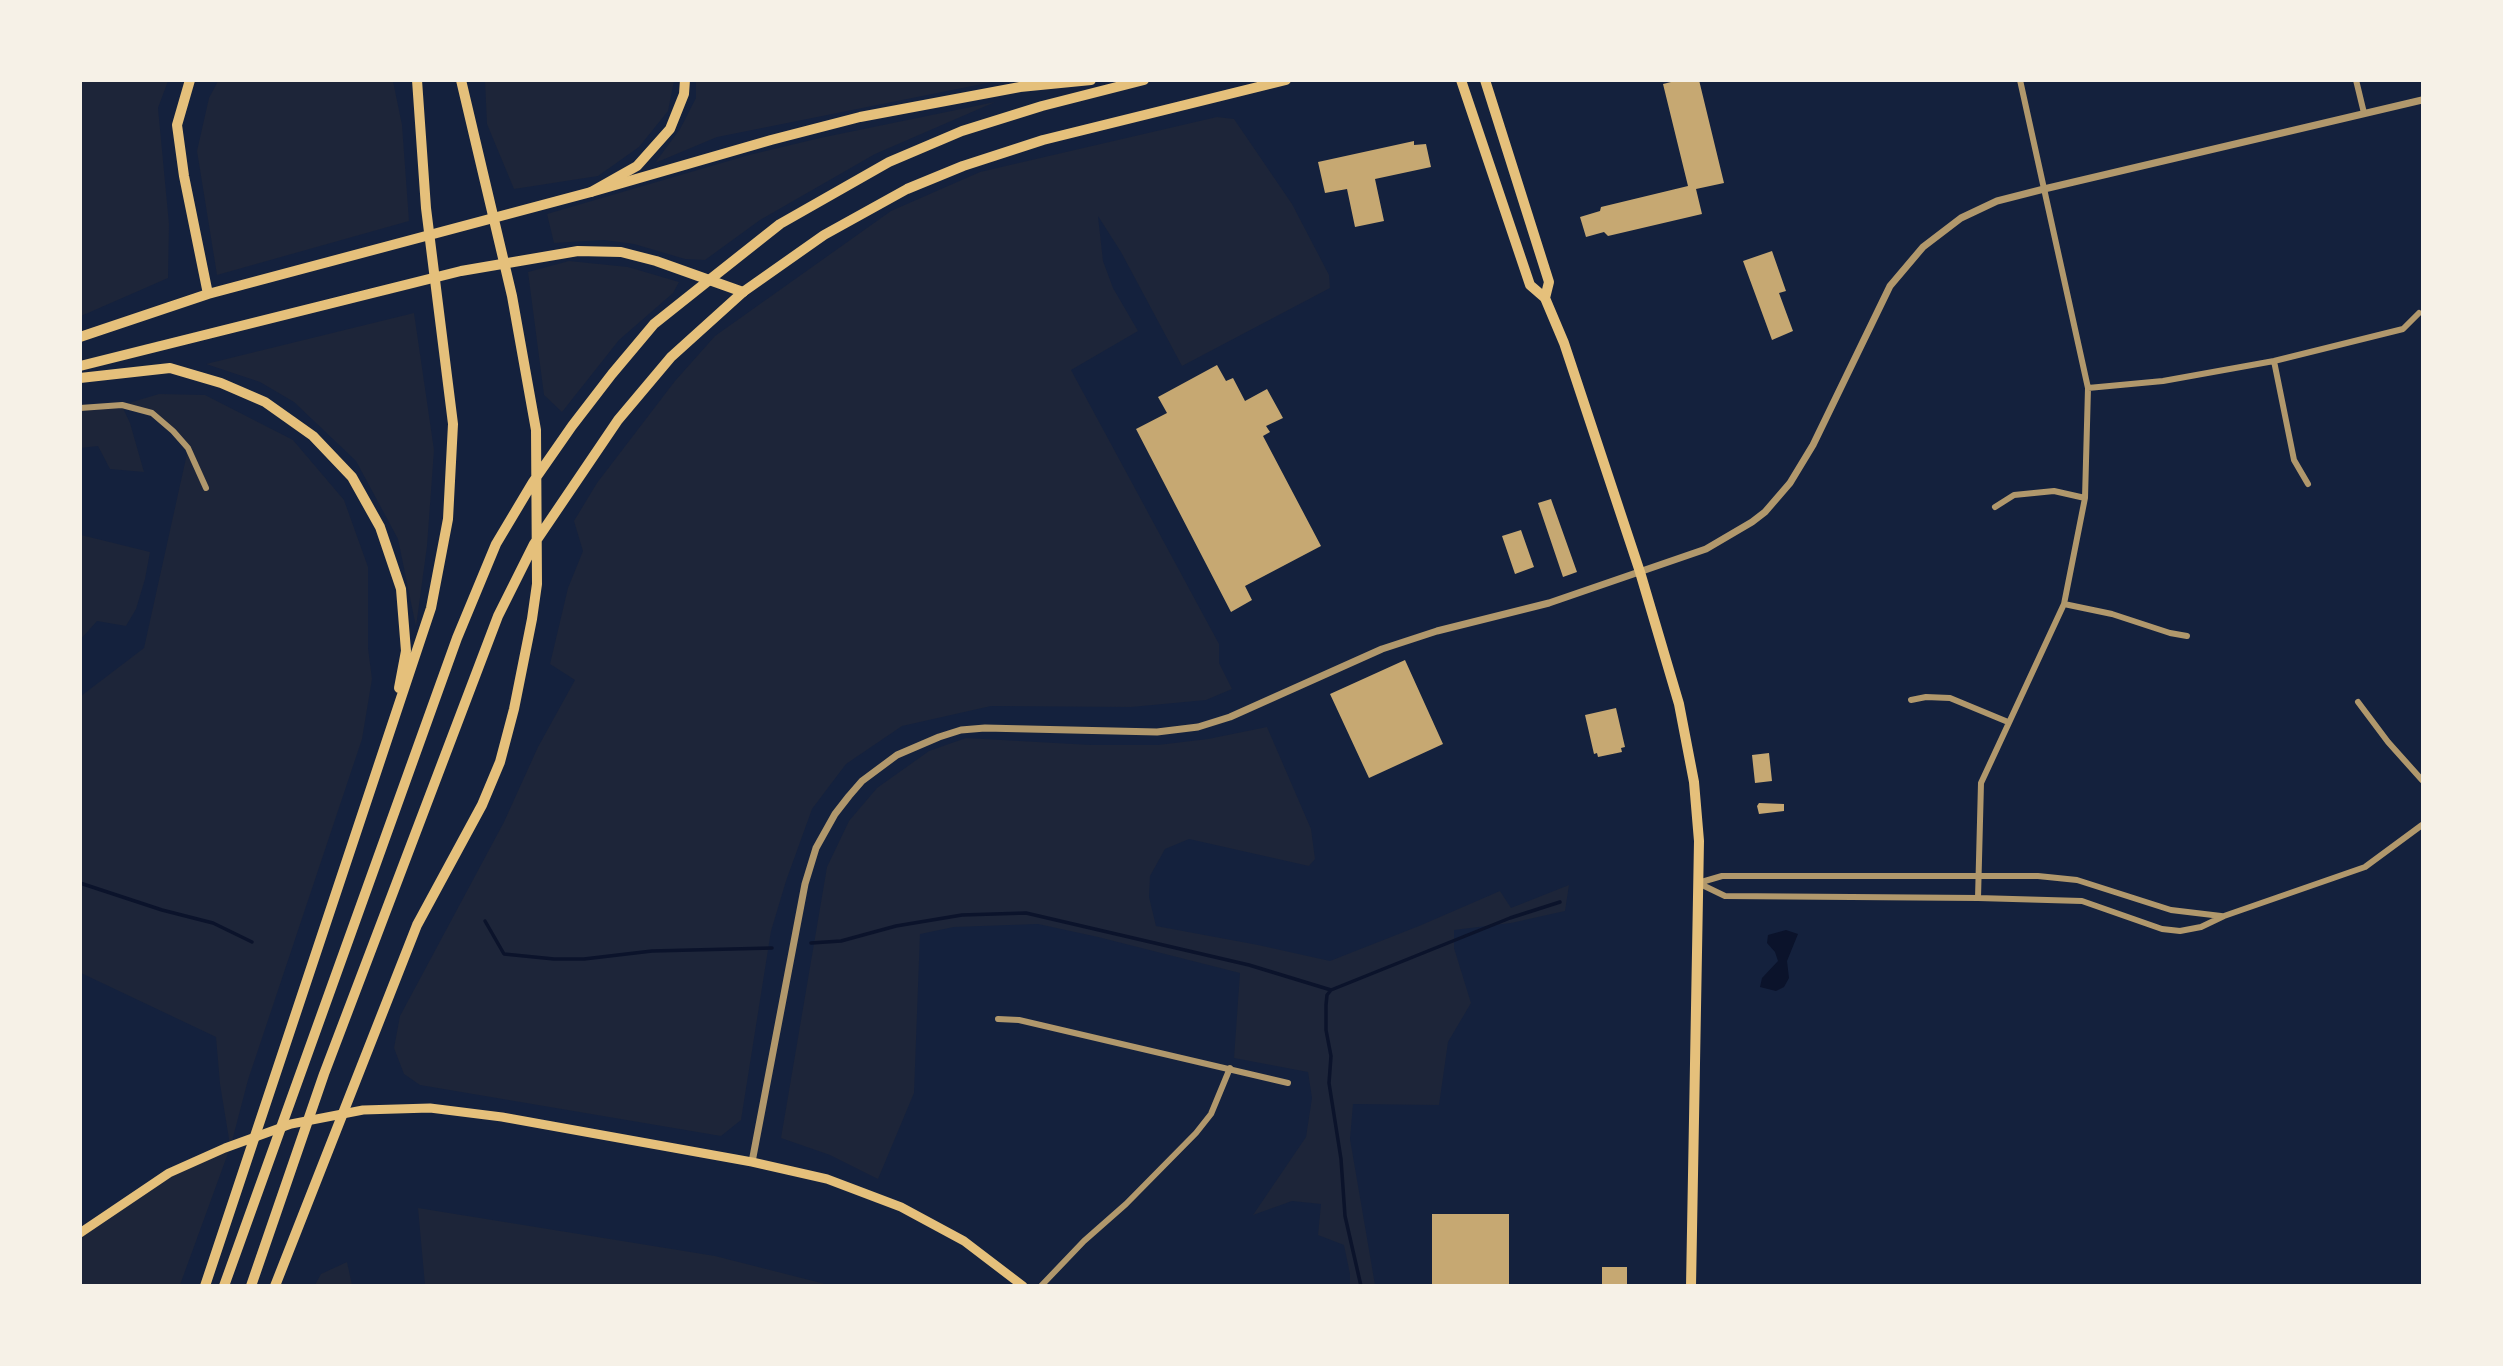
<!DOCTYPE html>
<style>
body{margin:0}
#map{position:relative;width:2503px;height:1366px;overflow:hidden;background:#14213d;font-family:"Golos Text",sans-serif}
canvas{display:block}
.frame{position:absolute;inset:0;border:82px solid #f6f1e7;pointer-events:none}
</style>
<div id="map">
<canvas width="2503" height="1366"></canvas>
<div class="frame"></div>
</div>
<script>
const context = document.querySelector('canvas').getContext('2d');
context.lineJoin = 'round';
function paint(path, color) { context.fillStyle = color; context.fill(path, 'evenodd'); }
const poly = rows => new Path2D(rows.map(r => 'M' + r).join(''));
function trace(path, color, width, dash) { context.strokeStyle = color; context.lineWidth = width; context.lineCap = dash ? 'butt' : 'round'; context.setLineDash(dash || []); context.stroke(path); }
paint(poly([
 [80,81,168,81,158,108,169,224,168,278,81,316],
 [218,81,393,81,402,125,409,221,217,275,197,151,209,98],
 [485,81,485,80,674,81,668,111,639,147,598,176,514,189,487,124],
 [696,81,696,80,997,81,717,137,655,163,680,129,696,98],
 [995,102,875,154,760,220,705,260,685,259,634,244,604,240,554,243,547,214,749,155,820,138],
 [1217,117,1234,119,1292,204,1329,275,1330,288,1182,366,1121,252,1098,216,1103,261,1113,288,1138,331,1071,370,1219,644,1219,663,1232,689,1206,700,1131,707,991,706,902,726,846,764,812,809,786,881,771,931,741,1120,721,1136,420,1085,404,1074,394,1048,400,1016,504,822,538,747,575,680,550,664,568,588,583,551,574,521,597,483,675,381,715,336,891,211,980,172],
 [569,261,628,267,679,282,673,293,619,340,562,412,544,395,528,272],
 [414,313,434,450,427,546,416,627,398,539,356,461,294,402,260,382,206,364],
 [159,394,205,395,293,440,344,500,368,567,368,648,372,679,362,739,248,1080,231,1145,180,1285,81,1285,81,1233,169,1173,230,1145,220,1084,216,1037,81,973,81,696,144,648,188,449,152,413,122,406,130,423,144,472,110,469,98,446,81,448,81,408,122,405],
 [81,535,150,552,145,579,136,609,126,626,97,621,81,639],
 [1267,727,1311,829,1315,859,1309,866,1189,839,1165,849,1150,876,1149,897,1156,926,1258,945,1330,961,1419,926,1500,891,1511,908,1569,885,1565,911,1511,923,1454,930,1454,948,1471,1003,1448,1042,1439,1105,1353,1104,1350,1139,1375,1285,1350,1285,1350,1274,1344,1245,1318,1235,1321,1204,1292,1201,1253,1215,1306,1137,1312,1098,1308,1072,1234,1058,1240,973,1098,937,1038,924,954,927,920,934,914,1093,878,1179,830,1155,781,1138,827,867,849,821,877,788,929,751,966,738,1091,745,1158,745,1208,739],
 [418,1208,715,1256,829,1285,425,1285],
 [347,1262,352,1285,315,1285,321,1274]
]), '#1d2539');
paint(poly([
 [1786,930,1798,934,1787,961,1789,978,1784,987,1776,991,1760,987,1762,978,1778,961,1775,952,1767,943,1768,935]
]), '#0b132b');
trace(poly([
 [80,883,162,910,213,923,252,942],
 [485,921,504,954,554,959,584,959,652,951,772,948],
 [811,943,841,941,896,926,962,915,1026,913,1249,965,1331,990],
 [1331,990,1327,995,1326,1005,1326,1030,1331,1056,1329,1083,1341,1159,1345,1216,1361,1286],
 [1331,990,1510,918,1560,902]
]), '#0b132b', 3.5);
paint(poly([
 [1679,80,1699,80,1724,183,1696,189,1702,214,1608,236,1604,232,1586,237,1580,217,1600,211,1601,207,1688,186,1663,84],
 [1414,141,1414,145,1426,144,1431,167,1375,179,1384,221,1355,227,1347,189,1325,193,1318,162],
 [1772,251,1786,291,1779,293,1793,331,1772,340,1743,261],
 [1217,365,1226,381,1233,378,1245,401,1267,389,1283,418,1266,426,1270,432,1263,436,1321,546,1245,586,1252,600,1231,612,1136,429,1167,413,1158,397],
 [1551,499,1577,572,1563,577,1538,503],
 [1521,530,1534,567,1515,574,1502,536],
 [1405,660,1443,744,1369,778,1330,694],
 [1616,708,1625,747,1621,748,1622,752,1598,757,1597,753,1594,754,1585,715],
 [1769,753,1772,781,1755,783,1752,755],
 [1759,803,1784,804,1784,811,1759,814,1757,806],
 [1432,1214,1509,1214,1509,1286,1432,1286],
 [1602,1267,1627,1267,1627,1286,1602,1286]
]), '#c6a872');
trace(poly([
 [2356,80,2364,113],
 [2274,361,2294,460,2308,484],
 [2088,388,2163,381,2274,361,2403,329,2419,313],
 [80,408,122,405,152,413,173,431,188,448,206,488],
 [1995,507,2014,495,2054,491,2085,498],
 [2064,604,2112,614,2170,633,2187,636],
 [1911,700,1926,697,1950,698,2008,722],
 [2358,702,2388,742,2422,780],
 [1698,883,1725,896,1978,898,2082,901,2162,929,2180,931,2201,927,2224,916,2365,867,2422,825],
 [1698,883,1722,876,2038,876,2077,880,2171,910,2221,916],
 [1978,898,1981,783,2064,604,2085,498,2088,388,2020,80],
 [998,1019,1019,1020,1288,1083],
 [1041,1286,1084,1241,1126,1204,1196,1133,1211,1114,1230,1068]
]), '#b1986c', 6);
trace(poly([
 [752,1162,805,884,816,848,835,814,849,796,862,781,897,755,939,737,961,730,985,728,1157,732,1198,727,1230,717,1382,649,1437,631,1549,603,1706,549,1752,522,1765,512,1790,483,1813,445,1890,286,1923,247,1961,218,1997,201,2044,189,2422,100]
]), '#b1986c', 7);
trace(poly([
 [80,1233,169,1173,225,1148,291,1124,363,1110,430,1108,502,1117,752,1162,827,1179,901,1207,964,1241,1023,1286]
]), '#e5c07b', 9);
trace(poly([
 [190,80,177,125,184,176,208,294],
 [1461,80,1530,285,1545,298,1564,343,1640,572,1679,704,1694,782,1699,841,1691,1286],
 [1485,80,1549,282,1545,298],
 [80,337,208,294,591,192,771,140,860,117,1020,87,1091,80],
 [80,366,461,271,578,251,621,252,656,261,743,292]
]), '#e5c07b', 10);
trace(poly([
 [708,281,780,224,889,162,962,131,1042,106,1144,80],
 [743,292,824,235,907,189,963,166,1043,140,1286,80]
]), '#e5c07b', 10);
trace(poly([
 [591,192,637,166,670,129,684,94,685,80],
 [80,378,170,368,221,383,265,402,313,436,352,477,380,527,401,589,406,651,399,688],
 [205,1286,431,608,448,519,453,424,426,208,417,80],
 [224,1286,457,638,496,544,533,482,572,426,612,374,654,324,708,281],
 [251,1286,324,1074,498,616,534,544,618,420,671,357,743,292],
 [275,1286,417,925,482,805,500,762,514,709,532,619,537,584,536,430,512,296,461,80]
]), '#e5c07b', 10);
</script>
